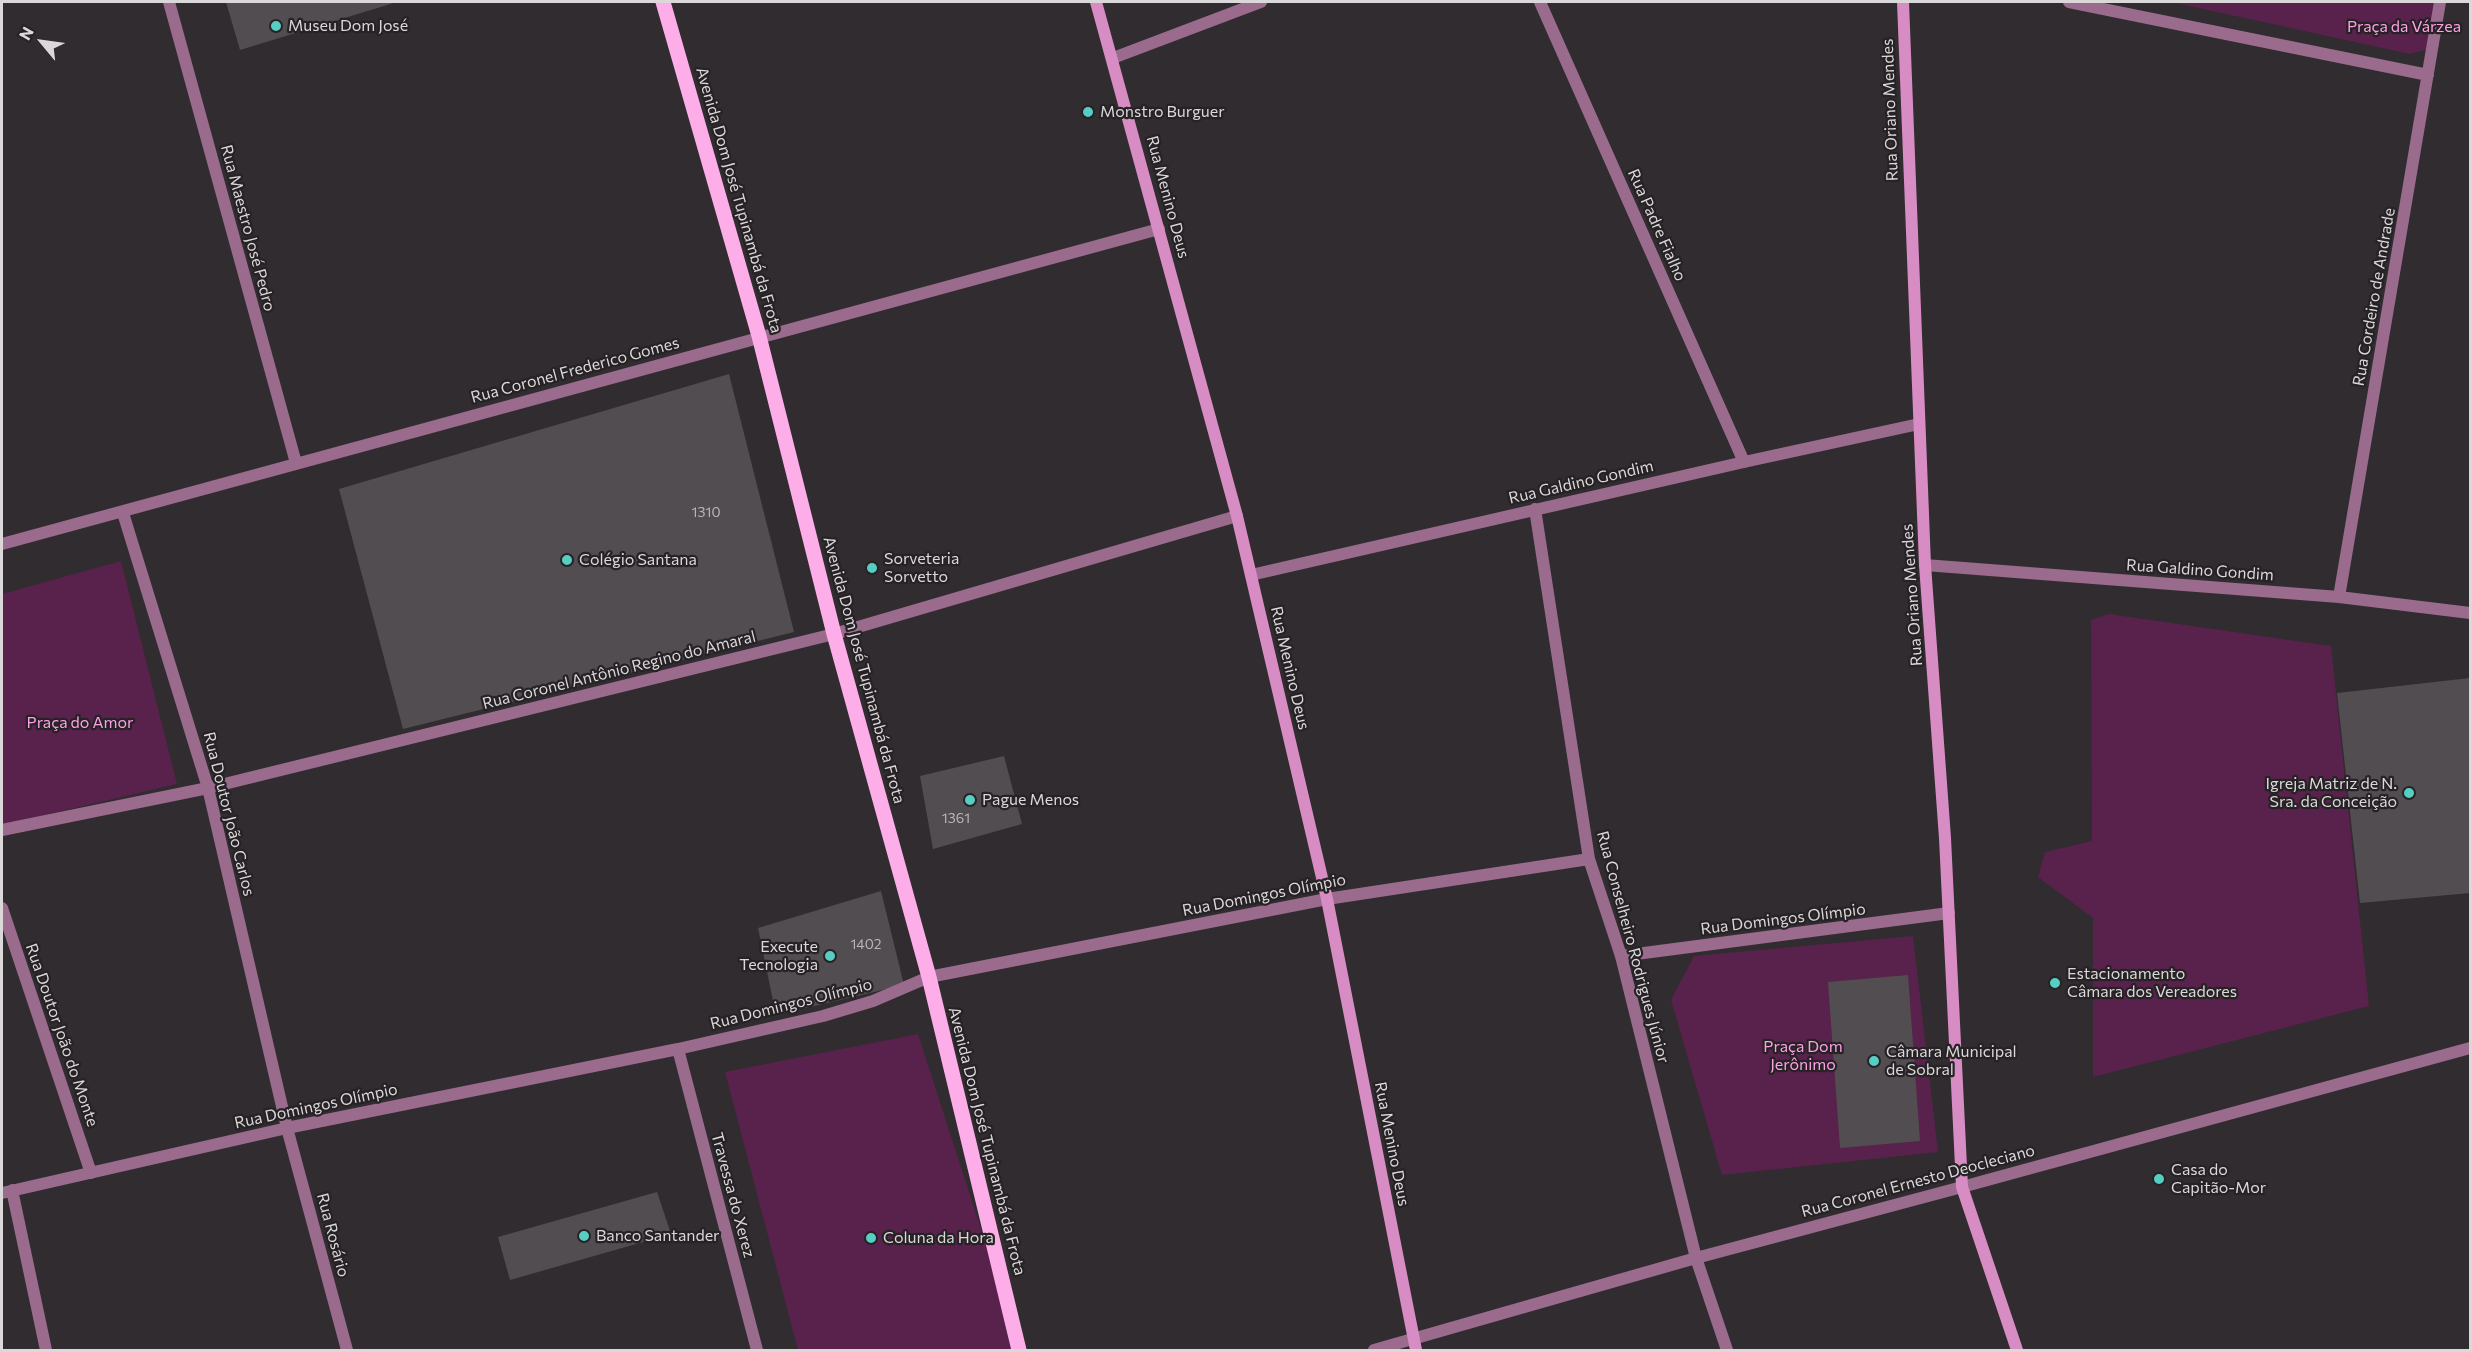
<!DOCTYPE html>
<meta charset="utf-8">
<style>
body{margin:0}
#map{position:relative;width:2472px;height:1352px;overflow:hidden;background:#302c2f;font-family:Commissioner,sans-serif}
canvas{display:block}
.frame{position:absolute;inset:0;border:3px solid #dbd8da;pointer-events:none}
.north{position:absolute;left:12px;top:12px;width:60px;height:60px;-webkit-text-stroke:4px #262225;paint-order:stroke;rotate:299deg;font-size:16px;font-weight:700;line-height:24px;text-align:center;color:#dbd8da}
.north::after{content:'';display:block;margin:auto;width:21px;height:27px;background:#dbd8da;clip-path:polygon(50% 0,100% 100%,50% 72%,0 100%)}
</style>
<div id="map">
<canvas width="2472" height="1352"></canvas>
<div class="frame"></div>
<div class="north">N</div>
</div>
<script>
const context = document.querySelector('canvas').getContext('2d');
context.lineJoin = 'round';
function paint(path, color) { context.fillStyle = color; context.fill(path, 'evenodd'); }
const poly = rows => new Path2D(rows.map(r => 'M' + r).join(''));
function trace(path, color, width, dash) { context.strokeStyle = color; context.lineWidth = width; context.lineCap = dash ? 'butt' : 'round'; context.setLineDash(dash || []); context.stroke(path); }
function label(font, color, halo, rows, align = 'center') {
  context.font = font + ' Commissioner,sans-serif'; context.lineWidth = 4.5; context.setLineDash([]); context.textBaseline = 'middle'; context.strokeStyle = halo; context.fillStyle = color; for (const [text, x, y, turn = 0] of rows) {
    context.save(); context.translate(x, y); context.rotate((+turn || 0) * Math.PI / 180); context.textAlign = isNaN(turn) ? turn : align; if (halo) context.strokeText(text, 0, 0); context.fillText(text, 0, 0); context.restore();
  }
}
paint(poly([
 [2171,2,2441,2,2432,48,2410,54],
 [121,561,177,784,2,825,2,594],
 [2109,614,2331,646,2369,1006,2093,1077,2093,918,2038,877,2045,852,2092,841,2091,620],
 [1913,936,1938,1152,1722,1175,1671,1000,1694,956],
 [918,1034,1020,1350,798,1350,725,1072]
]), '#58224c');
paint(poly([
 [226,2,397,2,240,50],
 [729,374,794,632,403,729,339,489],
 [2470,678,2470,893,2360,903,2337,693],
 [1004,756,1022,824,933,849,920,776],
 [881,891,904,985,776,1015,758,928],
 [1908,975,1920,1141,1840,1148,1828,982],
 [657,1192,671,1234,510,1280,498,1237]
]), '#524d51');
trace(poly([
 [834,634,1237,516],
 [287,1128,347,1350],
 [1374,1350,1696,1258]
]), '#9a6b8d', 12);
trace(poly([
 [169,2,296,463],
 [2069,2,2428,75],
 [1113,58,1261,2],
 [1535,509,1589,859,1621,956],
 [123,513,208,788,287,1128],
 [2,544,1159,229],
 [1925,565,2339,597,2470,613],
 [1251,575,1744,462],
 [2339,597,2440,2],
 [2,830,208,788,834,634],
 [2,908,91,1173],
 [678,1049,757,1350],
 [1962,1187,2470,1048],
 [12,1190,46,1350],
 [2,1193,287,1128,678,1049,823,1016,873,1001,929,977,1327,899,1589,859]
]), '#9a6b8d', 12);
trace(poly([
 [1540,2,1744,462,1919,424],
 [1696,1258,1962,1187],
 [1727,1350,1696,1258,1621,956,1949,913]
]), '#9a6b8d', 12);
trace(poly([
 [1096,2,1237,516,1327,899,1416,1350],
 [1903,2,1925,565,1945,838,1962,1187,2017,1350]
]), '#d88cc4', 12);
trace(poly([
 [663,2,759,336,834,634,929,977,1019,1350]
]), '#fdaee8', 15);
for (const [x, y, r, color] of [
 [276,26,6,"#56cec3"],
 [1088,112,6,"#56cec3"],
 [567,560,6,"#56cec3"],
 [872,568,6,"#56cec3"],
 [2409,793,6,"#56cec3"],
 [970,800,6,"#56cec3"],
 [830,956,6,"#56cec3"],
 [2055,983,6,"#56cec3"],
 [1874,1061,6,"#56cec3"],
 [2159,1179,6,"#56cec3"],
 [584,1236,6,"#56cec3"],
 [871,1238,6,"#56cec3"]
]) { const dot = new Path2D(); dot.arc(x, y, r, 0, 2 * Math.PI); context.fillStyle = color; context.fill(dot); trace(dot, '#262225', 2); }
label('14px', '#b9b5b8', null, [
 ["1310",706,512],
 ["1361",956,818],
 ["1402",866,944]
]);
label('16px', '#dbd8da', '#262225', [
 ["Museu Dom José",288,26],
 ["Monstro Burguer",1100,112],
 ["Sorveteria",884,559],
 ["Sorvetto",884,577],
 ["Colégio Santana",579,560],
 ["Igreja Matriz de N.",2397,784,"right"],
 ["Sra. da Conceição",2397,802,"right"],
 ["Pague Menos",982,800],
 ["Execute",818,947,"right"],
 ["Tecnologia",818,965,"right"],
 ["Estacionamento",2067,974],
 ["Câmara dos Vereadores",2067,992],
 ["Câmara Municipal",1886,1052],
 ["de Sobral",1886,1070],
 ["Casa do",2171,1170],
 ["Capitão-Mor",2171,1188],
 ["Banco Santander",596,1236],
 ["Coluna da Hora",883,1238]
], 'left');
label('16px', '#fea0e6', '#262225', [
 ["Praça da Várzea",2404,27],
 ["Praça do Amor",80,723],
 ["Praça Dom",1803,1047],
 ["Jerônimo",1803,1065]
]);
label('16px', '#dbd8da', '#262225', [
 ["Rua Oriano Mendes",1890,110,-92],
 ["Rua Menino Deus",1168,197,75],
 ["Avenida Dom José Tupinambá da Frota",739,200,74],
 ["Rua Padre Fialho",1657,225,66],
 ["Rua Maestro José Pedro",248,228,75],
 ["Rua Cordeiro de Andrade",2374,297,-80],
 ["Rua Coronel Frederico Gomes",575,370,-15],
 ["Rua Galdino Gondim",1581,482,-13],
 ["Rua Galdino Gondim",2200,570,4],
 ["Rua Oriano Mendes",1912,595,-94],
 ["Rua Menino Deus",1290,668,77],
 ["Rua Coronel Antônio Regino do Amaral",619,670,-14],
 ["Avenida Dom José Tupinambá da Frota",864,670,75],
 ["Rua Doutor João Carlos",229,814,76],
 ["Rua Domingos Olímpio",1264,895,-11],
 ["Rua Domingos Olímpio",1783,919,-7],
 ["Rua Conselheiro Rodrigues Júnior",1633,947,75],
 ["Rua Domingos Olímpio",791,1004,-14],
 ["Rua Doutor João do Monte",62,1035,71],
 ["Rua Domingos Olímpio",316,1106,-12],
 ["Avenida Dom José Tupinambá da Frota",987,1141,76],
 ["Rua Menino Deus",1392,1144,79],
 ["Rua Coronel Ernesto Deocleciano",1918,1181,-15],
 ["Travessa do Xerez",733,1195,75],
 ["Rua Rosário",333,1235,75]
]);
</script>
